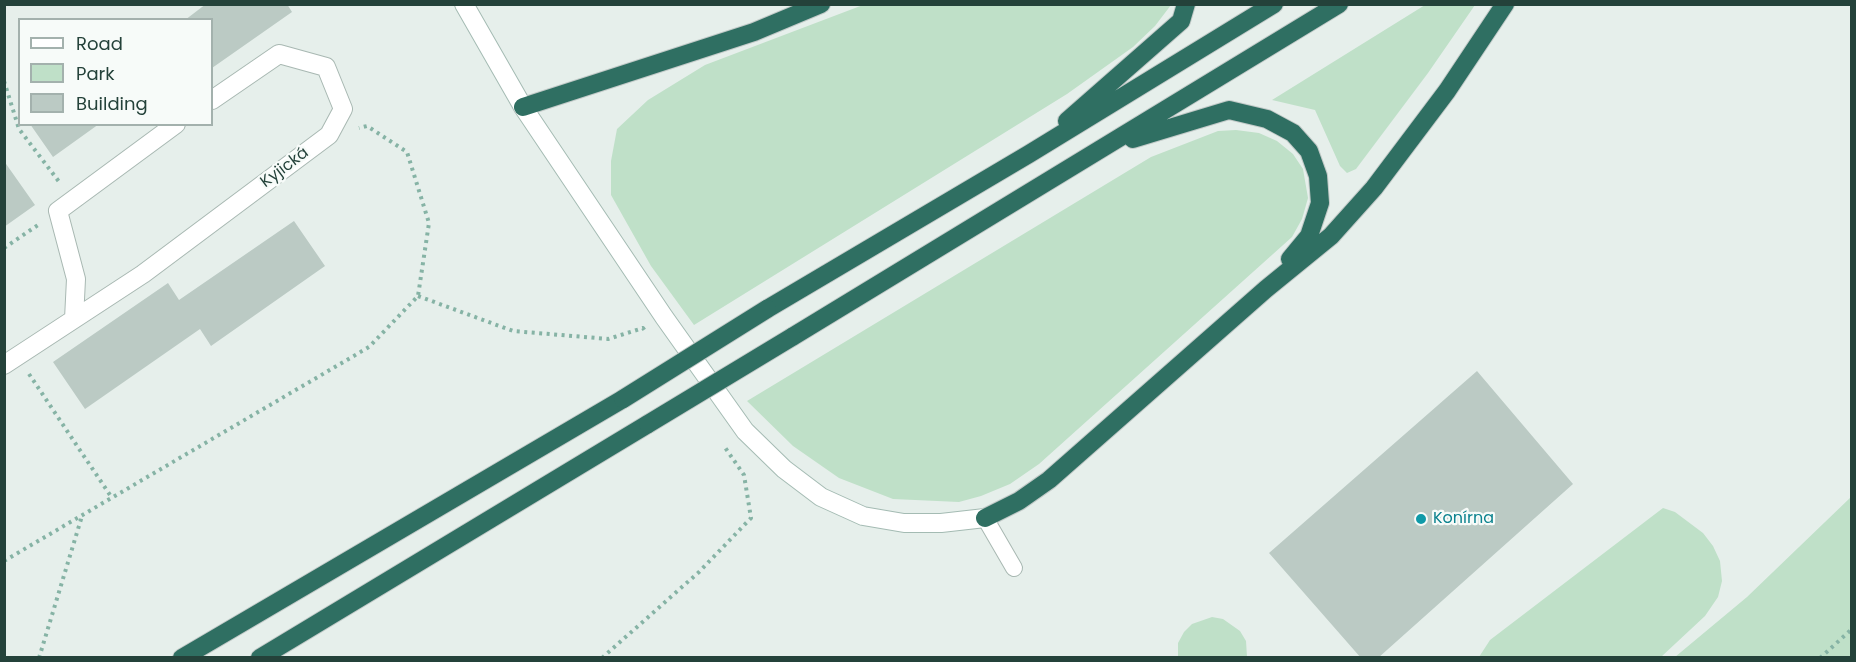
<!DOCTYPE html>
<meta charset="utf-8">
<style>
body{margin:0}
#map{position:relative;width:1856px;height:662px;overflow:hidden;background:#e6efeb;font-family:Poppins,sans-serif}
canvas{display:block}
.frame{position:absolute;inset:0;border:6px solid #24423a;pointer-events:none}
.legend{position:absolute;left:18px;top:18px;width:195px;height:108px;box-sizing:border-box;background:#f7fbf9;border:2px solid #a3b1ad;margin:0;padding:8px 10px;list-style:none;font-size:18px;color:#24423a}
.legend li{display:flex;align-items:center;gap:12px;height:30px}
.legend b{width:30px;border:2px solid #a3b1ad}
</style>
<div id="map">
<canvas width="1856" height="662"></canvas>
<div class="frame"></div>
<ul class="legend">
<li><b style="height:8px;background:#fff"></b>Road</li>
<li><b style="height:16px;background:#bfe0c8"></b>Park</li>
<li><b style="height:16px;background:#bbcac4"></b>Building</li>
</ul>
</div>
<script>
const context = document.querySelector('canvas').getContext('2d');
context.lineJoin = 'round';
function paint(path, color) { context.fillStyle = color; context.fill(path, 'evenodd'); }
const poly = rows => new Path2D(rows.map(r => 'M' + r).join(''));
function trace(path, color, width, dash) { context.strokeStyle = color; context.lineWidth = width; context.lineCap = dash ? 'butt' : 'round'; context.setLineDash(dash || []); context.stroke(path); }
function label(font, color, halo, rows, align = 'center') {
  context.font = font + ' Poppins,sans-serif'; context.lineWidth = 4.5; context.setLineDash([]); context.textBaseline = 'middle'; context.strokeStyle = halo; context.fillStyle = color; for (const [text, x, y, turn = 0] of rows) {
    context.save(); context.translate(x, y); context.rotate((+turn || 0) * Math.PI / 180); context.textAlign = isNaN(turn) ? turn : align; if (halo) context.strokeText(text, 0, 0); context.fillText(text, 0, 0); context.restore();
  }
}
paint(poly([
 [863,5,1171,5,1155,26,1133,47,1067,94,694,325,651,266,611,195,611,161,617,129,648,100,705,65],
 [1425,5,1475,5,1428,73,1356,169,1347,173,1340,166,1315,110,1272,100],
 [1236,130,1259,133,1277,141,1293,154,1303,169,1308,198,1302,219,1292,237,1039,464,1010,484,981,496,959,502,893,499,839,478,793,446,747,401,1151,157,1218,131],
 [1851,497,1851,657,1675,657,1747,597],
 [1663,508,1675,512,1703,533,1713,546,1720,561,1722,581,1718,597,1705,616,1661,657,1479,657,1490,640],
 [1212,617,1223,619,1240,631,1246,641,1247,657,1178,657,1178,643,1184,632,1192,624]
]), '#bfe0c8');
paint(poly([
 [206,4,287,4,292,12,212,68,212,20,185,20],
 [30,124,99,124,53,157],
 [4,161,35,205,4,227],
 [294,221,325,266,211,346,200,329,85,409,53,362,168,283,179,300],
 [1477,371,1573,484,1378,658,1361,658,1269,553]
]), '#bbcac4');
const lane = poly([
 [985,518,1014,568]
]);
const street = poly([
 [74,319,76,279,58,211,176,124],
 [4,365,143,274,329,135,343,109,326,67,279,54,212,100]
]);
const secondary = poly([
 [464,4,523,107,664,317,745,431,784,469,821,497,863,516,904,523,941,523,985,518]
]);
const highway = poly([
 [523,107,754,32,821,4],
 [1067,121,1181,21,1186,4],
 [1133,139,1229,110,1267,119,1293,133,1309,151,1318,176,1320,203,1309,236,1290,259],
 [767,309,1029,154,1274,4],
 [792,337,1339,4],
 [985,518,1019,501,1049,480,1266,289,1331,236,1374,188,1447,91,1505,4],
 [182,658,623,399],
 [260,658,648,424]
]);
trace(lane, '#a8b8b2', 18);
trace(street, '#a8b8b2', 20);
trace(secondary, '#a4bbb3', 20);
trace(highway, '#c2cac8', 20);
trace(poly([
 [4,81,19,129,60,183],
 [4,248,38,225],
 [418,296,513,331,608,339,643,328,645,331],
 [29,374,112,498],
 [4,561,369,347,418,296,429,223,407,152,367,126,359,128],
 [39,658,82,516],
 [602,658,699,572,751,518,744,475,724,446],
 [1820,658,1852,629]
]), '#86b3a5', 4, [3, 4.5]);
trace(lane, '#fff', 16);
trace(street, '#fff', 18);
trace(secondary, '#fff', 18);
trace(highway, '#2f6f62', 18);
const highwayBridge = poly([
 [623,399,767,309],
 [648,424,792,337]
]);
trace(highwayBridge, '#c2cac8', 20, []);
trace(highwayBridge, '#2f6f62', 18);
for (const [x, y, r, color] of [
 [1421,519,6,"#0f9aa8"]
]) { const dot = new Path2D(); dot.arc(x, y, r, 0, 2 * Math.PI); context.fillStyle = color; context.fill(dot); trace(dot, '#f7fbf9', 2); }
label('16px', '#24423a', '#f7fbf9', [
 ["Kyjická",285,168,-37]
]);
label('16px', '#0d838f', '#f7fbf9', [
 ["Konírna",1433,519]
], 'left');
</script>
